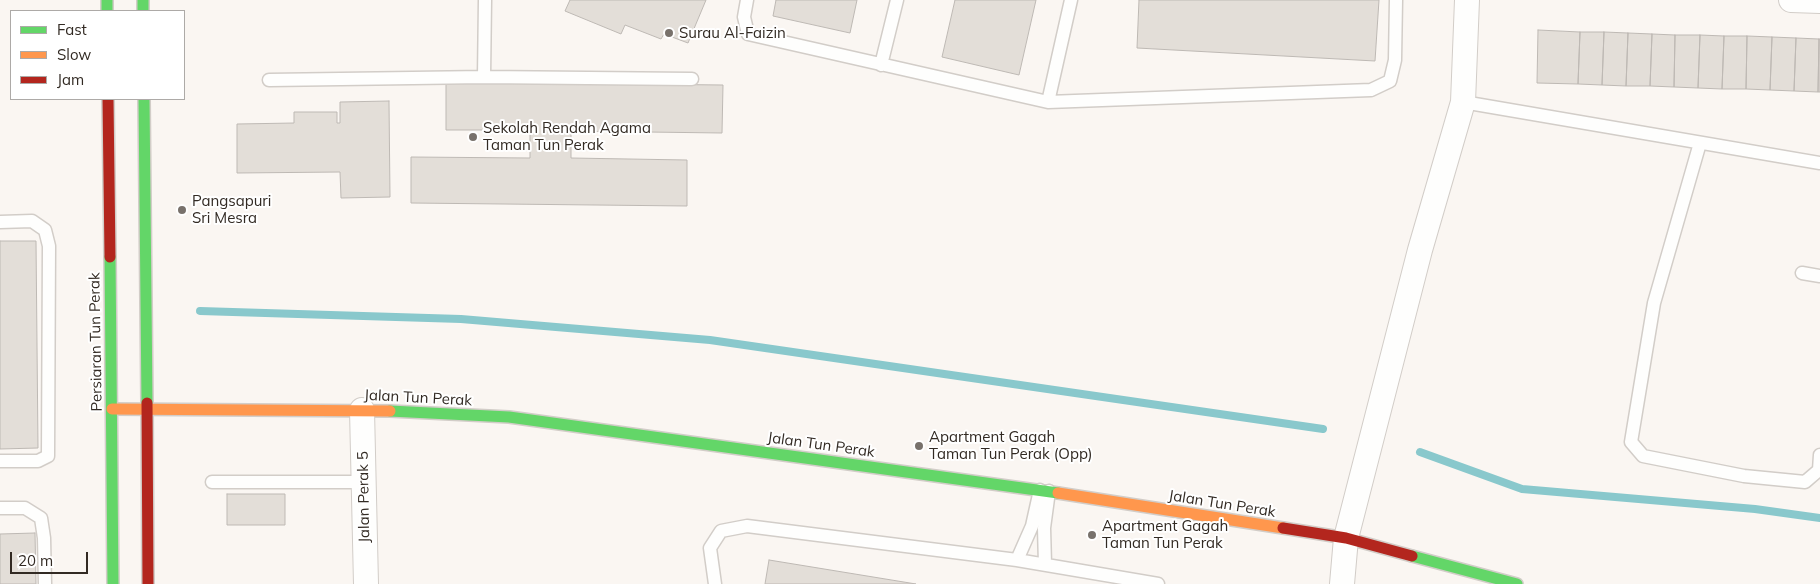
<!DOCTYPE html>
<style>
body{margin:0}
#map{position:relative;width:1820px;height:584px;overflow:hidden;background:#faf6f2;font-family:Mulish,sans-serif}
canvas{display:block}
.legend{position:absolute;left:10px;top:10px;width:175px;height:90px;box-sizing:border-box;background:#fff;border:1px solid #adaaa7;margin:0;padding:6px 9px;list-style:none;font-size:15px;color:#322a23}
.legend li{display:flex;align-items:center;gap:10px;height:25px}
.legend b{width:25px;border:1px solid #adaaa7}
.scale{position:absolute;left:10px;top:552px;width:78px;height:22px;box-sizing:border-box;border:2px solid #322a23;border-top:0;padding-left:6px;font-size:15px;line-height:18px;white-space:nowrap;color:#322a23;-webkit-text-stroke:4px #fff;paint-order:stroke}
</style>
<div id="map">
<canvas width="1820" height="584"></canvas>
<ul class="legend">
<li><b style="height:6px;background:#63d668"></b>Fast</li>
<li><b style="height:6px;background:#ff974d"></b>Slow</li>
<li><b style="height:6px;background:#b3261e"></b>Jam</li>
</ul>
<div class="scale">20 m</div>
</div>
<script>
const context = document.querySelector('canvas').getContext('2d');
context.lineJoin = 'round';
const poly = rows => new Path2D(rows.map(r => 'M' + r).join(''));
function trace(path, color, width, dash) { context.strokeStyle = color; context.lineWidth = width; context.lineCap = dash ? 'butt' : 'round'; context.setLineDash(dash || []); context.stroke(path); }
function paint(path, color) { context.fillStyle = color; context.fill(path, 'evenodd'); }
function label(font, color, halo, rows, align = 'center') {
  context.font = font + ' Mulish,sans-serif'; context.lineWidth = 4; context.setLineDash([]); context.textBaseline = 'middle'; context.strokeStyle = halo; context.fillStyle = color; for (const [text, x, y, turn = 0] of rows) {
    context.save(); context.translate(x, y); context.rotate((+turn || 0) * Math.PI / 180); context.textAlign = isNaN(turn) ? turn : align; if (halo) context.strokeText(text, 0, 0); context.fillText(text, 0, 0); context.restore();
  }
}
trace(poly([
 [200,311,461,319,710,340,1323,429],
 [1420,452,1522,489,1755,509,1820,518]
]), '#89c8cc', 8);
const building = poly([
 [570,0,706,0,688,43,664,34,661,39,625,25,621,34,565,11,570,0],
 [776,0,857,0,850,33,773,16,776,0],
 [955,0,1036,0,1019,75,942,57,955,0],
 [1139,0,1379,0,1375,61,1137,48,1139,0],
 [1538,30,1580,32,1578,84,1537,83,1538,30],
 [1580,32,1604,32,1602,85,1578,84,1580,32],
 [1604,32,1628,33,1626,86,1602,85,1604,32],
 [1628,33,1652,34,1650,86,1626,86,1628,33],
 [1652,34,1675,35,1674,87,1650,86,1652,34],
 [1675,35,1700,35,1698,88,1674,87,1675,35],
 [1700,35,1724,36,1722,89,1698,88,1700,35],
 [1724,36,1747,36,1746,89,1722,89,1724,36],
 [1747,36,1772,37,1770,90,1746,89,1747,36],
 [1772,37,1796,38,1794,91,1770,90,1772,37],
 [1796,38,1819,39,1818,92,1794,91,1796,38],
 [1819,39,1820,39,1820,92,1818,92,1819,39],
 [446,82,723,85,722,133,571,131,571,158,687,160,687,206,411,203,411,157,530,158,530,130,446,130,446,82],
 [389,101,390,197,341,198,340,172,237,173,237,124,294,123,294,112,337,112,337,123,340,123,340,102,389,101],
 [0,241,36,241,38,448,0,449,0,241],
 [227,494,285,494,285,525,227,525,227,494],
 [35,533,36,584,0,584,0,534,35,533],
 [769,560,916,584,765,584,769,560]
]);
paint(building, '#e3ded8');
trace(building, '#beb9b4', 1);
const lane = poly([
 [747,0,744,17,748,34,1048,102,1371,90,1390,81,1395,60,1396,0],
 [881,65,897,0],
 [484,77,485,0],
 [269,80,484,77,692,79],
 [1048,102,1071,0],
 [1463,102,1820,163],
 [1700,143,1654,303,1631,442,1643,456,1744,476,1805,482,1819,470,1820,455],
 [0,222,32,221,45,230,49,246,48,456,38,461,0,461],
 [1802,273,1820,276],
 [212,482,364,482],
 [0,508,25,508,41,518,44,538,45,584],
 [1017,560,1032,526,1040,490],
 [1045,564,1044,528,1049,491],
 [715,584,710,548,721,531,747,526,1017,560,1158,584]
]);
const street = poly([
 [1791,0,1820,1],
 [362,410,366,584],
 [1342,584,1346,538,1420,250,1463,102,1467,0]
]);
const fast = poly([
 [107,0,107,11],
 [143,0,143,11],
 [144,99,147,403],
 [110,257,113,584],
 [390,411,509,417,1058,493],
 [1412,556,1517,584]
]);
const slow = poly([
 [112,409,390,411],
 [1058,493,1283,528]
]);
const jam = poly([
 [108,99,110,257],
 [147,403,148,584],
 [1283,528,1346,538,1412,556]
]);
trace(lane, '#d2cdc8', 15);
trace(street, '#d2cdc8', 26);
trace(fast, '#d2cdc8', 14);
trace(slow, '#d2cdc8', 14);
trace(jam, '#d2cdc8', 14);
trace(lane, '#fefefd', 12);
trace(street, '#fefefd', 24);
trace(fast, '#63d668', 11);
trace(slow, '#ff974d', 11);
trace(jam, '#b3261e', 11);
for (const [x, y, r, color] of [
 [669,33,5,"#78716b"],
 [473,137,5,"#78716b"],
 [182,210,5,"#78716b"],
 [919,446,5,"#78716b"],
 [1092,535,5,"#78716b"]
]) { const dot = new Path2D(); dot.arc(x, y, r, 0, 2 * Math.PI); context.fillStyle = color; context.fill(dot); trace(dot, '#fff', 2); }
label('15px', '#322a23', '#fff', [
 ["Surau Al-Faizin",679,33],
 ["Sekolah Rendah Agama",483,128],
 ["Taman Tun Perak",483,145],
 ["Pangsapuri",192,201],
 ["Sri Mesra",192,218],
 ["Apartment Gagah",929,437],
 ["Taman Tun Perak (Opp)",929,454],
 ["Apartment Gagah",1102,526],
 ["Taman Tun Perak",1102,543]
], 'left');
label('15px', '#322a23', '#fff', [
 ["Persiaran Tun Perak",96,342,-91],
 ["Jalan Tun Perak",418,398,3],
 ["Jalan Tun Perak",821,445,8],
 ["Jalan Perak 5",364,497,-91],
 ["Jalan Tun Perak",1222,504,9]
]);
</script>
